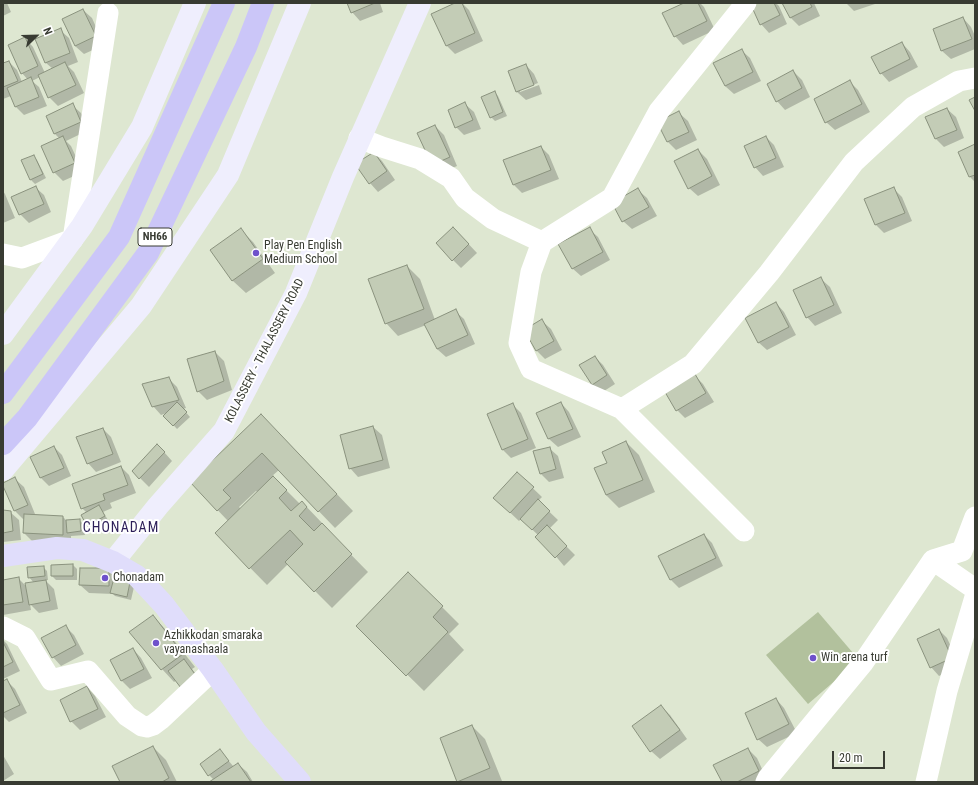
<!DOCTYPE html>
<style>
body{margin:0}
#map{position:relative;width:978px;height:785px;overflow:hidden;background:#dee7d1;font-family:"Roboto Condensed",sans-serif}
canvas{display:block}
.frame{position:absolute;inset:0;border:4px solid #383b32;pointer-events:none}
.north{position:absolute;left:16px;top:16px;width:40px;height:40px;-webkit-text-stroke:3px #fff;paint-order:stroke;rotate:67deg;font-size:11px;font-weight:700;line-height:16px;text-align:center;color:#383b32}
.north::after{content:'';display:block;margin:auto;width:14px;height:18px;background:#383b32;clip-path:polygon(50% 0,100% 100%,50% 72%,0 100%)}
.scale{position:absolute;left:832px;top:751px;width:53px;height:18px;box-sizing:border-box;border:2px solid #383b32;border-top:0;padding-left:5px;font-size:12px;line-height:14px;white-space:nowrap;color:#383b32;-webkit-text-stroke:3px #fff;paint-order:stroke}
</style>
<div id="map">
<canvas width="978" height="785"></canvas>
<div class="frame"></div>
<div class="north">N</div>
<div class="scale">20 m</div>
</div>
<script>
const context = document.querySelector('canvas').getContext('2d');
context.lineJoin = 'round';
function paint(path, color) { context.fillStyle = color; context.fill(path, 'evenodd'); }
const poly = rows => new Path2D(rows.map(r => 'M' + r).join(''));
function trace(path, color, width, dash) { context.strokeStyle = color; context.lineWidth = width; context.lineCap = dash ? 'butt' : 'round'; context.setLineDash(dash || []); context.stroke(path); }
function label(font, color, halo, rows, align = 'center') {
  context.font = font + ' "Roboto Condensed",sans-serif'; context.lineWidth = 4; context.setLineDash([]); context.textBaseline = 'middle'; context.strokeStyle = halo; context.fillStyle = color; for (const [text, x, y, turn = 0] of rows) {
    context.save(); context.translate(x, y); context.rotate((+turn || 0) * Math.PI / 180); context.textAlign = isNaN(turn) ? turn : align; if (halo) context.strokeText(text, 0, 0); context.fillText(text, 0, 0); context.restore();
  }
}
paint(poly([
 [818,612,859,660,808,704,766,655]
]), '#b2c19d');
paint(poly([
 [3,3,7,3,11,12,3,16],
 [348,3,380,3,383,12,360,21,352,12],
 [458,3,462,3,469,10,483,41,455,54,447,46,433,14],
 [686,3,700,3,704,7,715,30,683,45,675,36],
 [758,3,776,3,779,6,787,24,769,33,761,24],
 [783,3,814,3,820,16,799,26,790,17],
 [846,3,875,3,875,4,854,11],
 [83,10,92,18,104,45,84,54,75,46],
 [963,18,971,27,975,36,975,49,951,59,942,51,934,30],
 [60,30,69,38,78,62,68,66,74,72,84,93,58,106,49,97,40,77,32,81,39,87,47,106,24,115,16,107,11,96,3,99,3,64,9,62,17,70,22,82,28,80,22,73,25,38,33,47,45,73,53,69,46,63,37,39],
 [902,43,910,52,918,67,889,82,881,73],
 [741,50,750,58,761,81,734,94,725,86],
 [526,65,534,74,538,83,520,90,520,92,539,85,542,94,526,100,517,92,509,72],
 [793,71,802,80,810,97,785,110,777,101],
 [850,82,858,90,870,112,835,130,826,122],
 [494,92,498,96,507,116,495,121,491,117],
 [465,104,474,112,481,129,464,135,456,127],
 [72,105,81,113,89,130,66,141,71,146,83,172,63,181,54,172,60,139,55,134,47,116],
 [947,109,956,117,964,138,944,147,935,138],
 [679,113,688,121,697,140,676,150,668,142,659,123],
 [435,126,444,135,457,166,441,173],
 [766,137,774,145,784,167,763,176,755,167],
 [975,146,975,182,970,177,959,153],
 [541,147,549,155,559,179,522,193,514,185],
 [698,150,707,159,720,185,698,196,689,188],
 [374,153,382,161,395,180,378,192,370,183],
 [33,156,37,160,46,178,35,184,31,180,22,161],
 [35,187,44,195,51,212,29,223,20,214],
 [893,188,902,197,912,221,884,233,876,225,865,200],
 [638,190,647,198,657,216,632,229,623,221],
 [3,191,5,194,15,218,3,223],
 [589,229,598,237,610,260,581,276,572,268],
 [241,230,253,242,275,273,246,293,233,281,211,250],
 [461,236,477,253,461,268,453,260],
 [407,266,420,279,435,320,455,311,464,319,475,344,446,357,437,349,426,325,398,336,386,323],
 [821,279,830,287,842,313,815,326,807,317],
 [776,303,784,312,796,335,767,350,758,342],
 [542,321,551,329,562,350,545,359,537,351,525,330],
 [215,352,224,361,232,390,207,400,198,391],
 [595,357,603,365,615,384,601,393,592,385],
 [695,376,703,384,714,402,685,418,677,410],
 [169,379,177,387,186,408,183,409,190,417,177,429,165,416,167,413,161,415,153,406],
 [561,403,569,412,581,437,558,447,549,439,538,413],
 [513,405,521,413,536,448,511,458,503,450],
 [373,427,382,435,390,468,358,477,350,468],
 [103,429,111,437,121,462,96,472,88,463],
 [278,432,353,511,335,528,279,470,272,476,300,504,302,502,323,524,322,525,368,572,332,608,288,564,267,585,216,533,228,521,191,482],
 [256,491,258,492,241,509,239,507],
 [626,442,639,455,655,492,619,508,606,495],
 [54,447,62,455,71,476,49,486,41,478,31,457],
 [549,448,558,456,564,478,549,482,541,474],
 [164,452,172,461,149,487,133,471],
 [121,467,129,475,136,493,110,503,112,508,103,512,108,520,91,529,87,525,87,513,82,508],
 [517,473,542,497,538,501,558,520,549,529,575,555,564,566,538,535,521,519,519,521,503,506],
 [15,479,24,487,35,514,31,516,63,517,67,521,79,520,83,524,85,535,71,536,71,543,32,541,24,533,24,519,23,519,15,511],
 [3,511,10,512,19,520,21,540,3,542],
 [704,535,712,543,723,566,679,588,671,580,660,557],
 [73,565,77,569,77,580,56,580,52,576],
 [43,567,47,571,48,580,45,580,54,589,58,609,39,613,30,604,31,610,3,615,3,581,18,578,27,587,34,583,29,577],
 [109,569,118,578,118,580,130,583,134,587,131,600,115,596,113,594,89,593,80,585],
 [408,573,459,624,449,634,464,650,424,691,374,642],
 [153,616,165,629,195,667,192,669,205,686,177,680,174,682,162,669],
 [65,626,74,635,84,654,61,666,53,657],
 [939,630,947,638,960,666,939,676,931,667],
 [3,640,7,644,20,671,3,679],
 [133,649,141,658,152,678,130,689,122,681,111,660],
 [7,681,15,689,27,713,9,722,3,716,3,683],
 [87,687,95,696,106,717,80,730,71,721],
 [776,699,784,708,797,733,767,747,758,739],
 [661,706,670,715,687,739,660,759,651,751],
 [472,726,485,739,502,781,499,782,459,782,458,781],
 [153,747,166,760,177,782,121,782],
 [748,749,757,758,767,780,762,782,723,782],
 [220,751,234,767,238,764,247,772,253,782,211,782,214,780,209,775],
 [3,755,14,774,3,781]
]), '#0003');
const building = poly([
 [347,3,375,3,351,13,347,3],
 [455,3,462,3,475,33,446,46,431,14,455,3],
 [684,3,698,3,707,21,674,37,662,13,684,3],
 [755,3,774,3,780,15,760,25,751,5,755,3],
 [782,3,810,3,812,7,790,18,782,3],
 [83,9,96,36,75,46,62,19,83,9],
 [963,17,972,39,941,51,933,29,963,17],
 [61,28,70,53,45,63,35,39,61,28],
 [25,37,38,66,21,74,8,45,25,37],
 [902,42,910,59,880,74,871,57,902,42],
 [742,49,753,72,725,86,713,63,742,49],
 [9,61,18,81,3,87,3,63,9,61],
 [65,62,76,85,48,98,38,75,65,62],
 [526,64,534,85,516,92,508,71,526,64],
 [793,70,802,88,776,102,767,84,793,70],
 [31,77,39,97,15,107,7,88,31,77],
 [850,80,862,104,825,123,814,99,850,80],
 [495,91,503,112,490,118,481,97,495,91],
 [975,97,975,111,969,100,975,97],
 [465,102,473,120,455,128,448,110,465,102],
 [73,103,81,122,54,134,46,116,73,103],
 [947,108,957,130,935,139,925,117,947,108],
 [679,111,689,132,667,142,657,122,679,111],
 [435,125,450,157,432,165,417,133,435,125],
 [63,136,75,163,53,173,41,146,63,136],
 [766,136,776,158,754,168,744,146,766,136],
 [975,144,975,175,969,177,958,152,975,144],
 [541,146,551,170,513,185,503,160,541,146],
 [698,149,712,176,688,189,674,161,698,149],
 [374,152,387,171,369,184,355,164,374,152],
 [34,155,43,174,30,180,21,160,34,155],
 [36,186,44,204,19,215,11,197,36,186],
 [894,187,905,213,875,225,864,199,894,187],
 [638,188,649,207,622,222,612,203,638,188],
 [453,227,469,244,452,261,436,243,453,227],
 [590,227,603,252,572,269,558,244,590,227],
 [241,228,263,259,232,281,210,250,241,228],
 [407,265,424,309,385,324,368,279,407,265],
 [821,277,834,305,806,318,793,290,821,277],
 [776,302,789,327,758,343,745,318,776,302],
 [456,309,468,335,437,349,424,324,456,309],
 [542,319,554,341,536,351,524,330,542,319],
 [215,351,224,381,197,392,187,359,215,351],
 [595,356,607,375,592,385,579,365,595,356],
 [695,374,706,393,676,411,665,392,695,374],
 [169,377,179,400,152,407,142,384,169,377],
 [177,402,187,412,173,426,163,416,177,402],
 [561,402,573,429,548,439,536,413,561,402],
 [513,403,528,439,502,450,487,414,513,403],
 [261,414,337,494,318,512,262,453,223,490,231,498,217,511,190,482,261,414],
 [373,426,383,460,349,469,340,435,373,426],
 [103,428,113,454,87,464,76,437,103,428],
 [626,441,643,480,606,495,594,468,607,463,602,452,626,441],
 [157,444,165,452,139,479,132,471,157,444],
 [54,446,64,468,40,478,30,457,54,446],
 [550,447,556,469,540,474,533,451,550,447],
 [121,466,128,485,103,494,105,500,81,509,72,484,121,466],
 [517,472,534,487,510,513,493,498,517,472],
 [273,476,287,490,279,498,291,511,302,501,307,507,299,516,314,531,322,523,352,554,314,592,285,562,303,544,290,530,249,569,215,533,273,476],
 [15,477,28,505,14,511,3,486,3,483,15,477],
 [538,499,550,511,532,530,520,519,538,499],
 [99,505,105,516,87,526,81,515,99,505],
 [3,510,11,511,13,531,3,533,3,510],
 [24,514,63,516,63,535,23,533,24,514],
 [80,519,81,531,67,533,66,520,80,519],
 [547,525,567,546,555,558,535,537,547,525],
 [704,534,716,558,670,580,658,556,704,534],
 [73,564,73,576,51,576,51,565,73,564],
 [44,566,45,576,28,578,27,567,44,566],
 [80,568,109,568,109,586,79,585,80,568],
 [408,572,443,606,433,617,448,632,406,676,356,626,408,572],
 [19,577,23,602,3,605,3,580,19,577],
 [114,578,130,582,127,597,110,593,114,578],
 [46,580,50,601,29,605,25,583,46,580],
 [153,615,183,654,161,670,129,632,153,615],
 [66,625,76,645,52,658,41,638,66,625],
 [939,629,952,658,930,668,917,639,939,629],
 [3,642,13,662,3,667,3,642],
 [133,648,144,669,121,681,110,660,133,648],
 [184,659,197,677,181,688,168,671,184,659],
 [7,679,20,705,3,713,3,681,7,679],
 [87,686,98,709,70,722,60,700,87,686],
 [776,698,789,724,757,740,745,713,776,698],
 [661,705,680,730,650,752,632,726,661,705],
 [472,725,490,768,457,782,440,738,472,725],
 [153,746,169,778,162,782,120,782,112,766,153,746],
 [748,748,759,771,737,782,722,782,713,765,748,748],
 [220,749,229,761,208,776,200,764,220,749],
 [238,763,251,782,209,782,238,763]
]);
paint(building, '#c3ccb6');
trace(building, '#8a927e', 1);
trace(poly([
 [359,138,382,147,420,159,451,178,465,198,493,219,542,242],
 [3,254,22,258,73,239,108,13],
 [622,409,693,364,769,273,854,162,913,107,959,81,975,78],
 [975,517,962,551,933,560,975,589],
 [744,531,622,409,531,369,519,343,531,272,542,242,612,198,659,111,746,3],
 [3,627,25,638,51,680,88,671,127,716,142,726,147,727,153,725,161,719,213,670],
 [766,782,768,778,863,663,933,560],
 [926,782,947,691,975,597]
]), '#fff', 21);
trace(poly([
 [3,334,82,226,142,127,195,3],
 [3,470,141,306,228,175,300,3],
 [113,562,158,506,224,431,296,293,343,177,420,3]
]), '#efeefd', 22);
trace(poly([
 [3,556,57,548,83,550,113,562,137,576,164,605,213,670,256,732,300,782]
]), '#e0ddfb', 22);
trace(poly([
 [3,393,119,237,224,3],
 [3,444,27,418,148,253,246,47,263,3]
]), '#cbc6f8', 22);
for (const [x, y, r, color] of [
 [256,253,4,"#6e51cb"],
 [105,578,4,"#6e51cb"],
 [156,643,4,"#6e51cb"],
 [813,658,4,"#6e51cb"]
]) { const dot = new Path2D(); dot.arc(x, y, r, 0, 2 * Math.PI); context.fillStyle = color; context.fill(dot); trace(dot, '#fff', 1.5); }
for (const [x, y, w] of [
 [155,237,34]
]) { const box = new Path2D(); box.roundRect(x - w / 2, y - 9, w, 18, 3); context.fillStyle = '#fff'; context.fill(box); trace(box, '#383b32', 1); }
label('bold 11px', '#383b32', null, [
 ["NH66",155,237]
]);
label('12px', '#383b32', '#fff', [
 ["Play Pen English",264,246],
 ["Medium School",264,260],
 ["Chonadam",113,578],
 ["Azhikkodan smaraka",164,636],
 ["vayanashaala",164,650],
 ["Win arena turf",821,658]
], 'left');
label('12px', '#383b32', '#fff', [
 ["KOLASSERY - THALASSERY ROAD",265,351,-63]
]);
context.letterSpacing = '1px';
label('14px', '#2c1e58', '#fff', [
 ["CHONADAM",121,528]
]);
context.letterSpacing = '0px';
</script>
